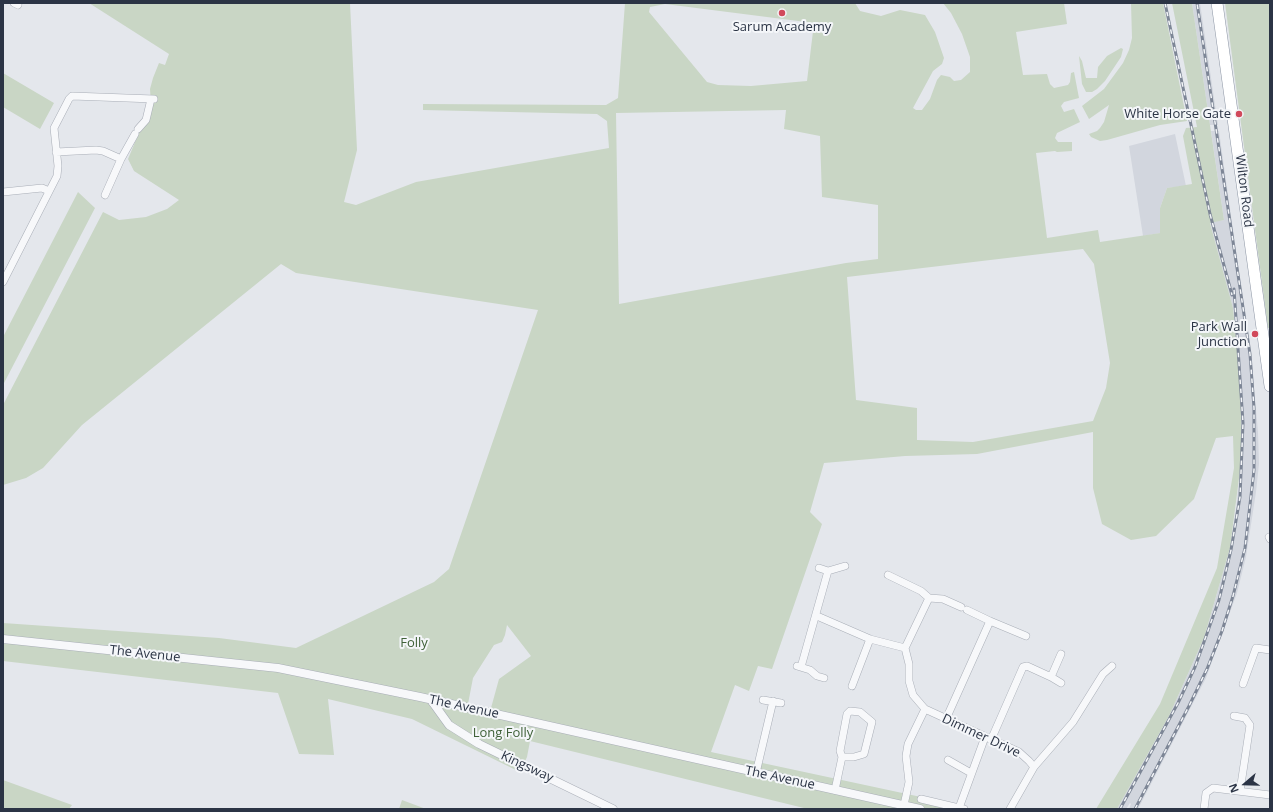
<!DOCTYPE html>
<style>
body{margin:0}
#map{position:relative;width:1273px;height:812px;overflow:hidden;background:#e4e7ec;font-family:"Open Sans",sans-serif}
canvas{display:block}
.frame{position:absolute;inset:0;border:4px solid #2b3445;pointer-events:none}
.north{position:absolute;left:1225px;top:764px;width:40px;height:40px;-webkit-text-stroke:3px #f4f6f9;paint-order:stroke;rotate:250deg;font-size:11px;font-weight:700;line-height:16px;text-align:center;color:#2b3445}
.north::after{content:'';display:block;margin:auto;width:14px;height:18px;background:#2b3445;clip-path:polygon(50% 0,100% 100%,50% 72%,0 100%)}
</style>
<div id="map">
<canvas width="1273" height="812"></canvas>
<div class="frame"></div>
<div class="north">N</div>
</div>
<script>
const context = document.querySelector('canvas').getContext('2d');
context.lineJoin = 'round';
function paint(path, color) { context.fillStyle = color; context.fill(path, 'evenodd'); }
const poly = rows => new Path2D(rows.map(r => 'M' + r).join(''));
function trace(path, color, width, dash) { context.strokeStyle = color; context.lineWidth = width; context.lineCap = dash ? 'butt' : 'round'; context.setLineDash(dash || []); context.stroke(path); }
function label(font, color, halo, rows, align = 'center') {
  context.font = font + ' "Open Sans",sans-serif'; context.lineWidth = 4; context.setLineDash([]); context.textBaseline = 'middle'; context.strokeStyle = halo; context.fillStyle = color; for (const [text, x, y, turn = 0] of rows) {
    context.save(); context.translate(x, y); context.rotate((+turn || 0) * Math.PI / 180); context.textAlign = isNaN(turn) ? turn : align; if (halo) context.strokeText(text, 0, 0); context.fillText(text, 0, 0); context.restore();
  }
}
paint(poly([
 [1192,3,1200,3,1218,125,1210,125],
 [1211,131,1219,131,1252,365,1258,432,1259,464,1256,492,1246,557,1237,593,1206,678,1138,809,1129,809,1131,804,1130,803,1126,809,1117,809,1169,716,1204,638,1230,548,1236,509,1242,455,1240,378,1233,308,1210,222,1224,220],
 [1175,134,1186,186,1167,188,1160,208,1160,233,1143,236,1129,146]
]), '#d2d6de');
paint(poly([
 [89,3,350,3,357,150,344,202,356,205,416,182,609,148,607,121,597,114,423,110,423,104,606,105,618,98,625,3,855,3,860,11,881,16,900,10,925,15,935,32,944,58,942,64,933,71,913,108,916,110,922,110,930,99,937,80,941,75,950,77,954,81,961,80,970,72,970,57,962,34,951,13,943,3,1064,3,1067,24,1016,32,1023,75,1047,74,1050,84,1054,88,1068,85,1070,82,1071,73,1074,72,1079,98,1064,102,1061,106,1064,112,1074,109,1080,122,1057,133,1055,138,1058,142,1072,142,1072,151,1057,152,1055,151,1036,153,1047,238,1098,230,1100,242,1160,233,1160,208,1167,188,1192,184,1183,136,1186,128,1197,127,1172,3,1192,3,1224,220,1210,223,1233,308,1240,378,1242,455,1230,548,1204,638,1169,716,1117,809,1096,809,1160,704,1217,568,1234,468,1233,436,1216,438,1194,499,1156,536,1131,540,1102,524,1093,488,1093,432,977,454,905,456,824,463,810,512,822,524,772,669,758,666,749,691,735,685,711,752,949,803,948,809,808,809,530,741,527,757,520,772,412,719,328,699,334,755,299,754,278,693,3,661,3,623,219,638,296,648,434,582,449,569,538,310,296,273,281,264,82,425,43,468,26,478,3,485,3,405,103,212,119,220,146,217,167,209,179,200,134,171,128,159,151,104,150,89,153,78,159,63,165,65,169,54],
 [665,4,814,23,807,81,751,86,718,85,707,82,649,12,650,7],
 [786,110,784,129,820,136,822,197,878,205,878,259,846,263,619,304,616,113],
 [1083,249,1094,264,1110,363,1106,388,1093,421,973,442,917,440,917,408,856,400,847,277],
 [507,625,531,656,499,679,491,708,468,704,473,678,494,645,502,642,505,635],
 [1131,3,1163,3,1187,121,1160,125,1107,140,1100,141,1091,137,1089,134,1097,131,1100,128,1104,122,1109,105,1089,119,1082,106,1104,89,1123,63,1129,50,1132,38],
 [1225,3,1270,3,1270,328,1268,328],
 [1121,48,1123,49,1121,57,1105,81,1097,89,1092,92,1086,92,1082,84,1079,56,1082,61,1086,78,1097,78,1098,67,1107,56],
 [3,73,54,103,40,129,3,107],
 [78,192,95,208,3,385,3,337],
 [3,780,72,805,69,809,3,809],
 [402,800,426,809,399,809]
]), '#c9d6c5');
const minor = poly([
 [14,3,18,5],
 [138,129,146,120,151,99],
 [56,152,96,150,103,151,121,159],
 [3,192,42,188,49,191],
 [105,195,121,159,135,134],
 [3,282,57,176,58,166,54,128,69,99,72,96,154,99],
 [1269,537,1270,539],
 [819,568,828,571],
 [888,575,921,591,929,598],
 [961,607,943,599,929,598,905,648,909,664,909,681,913,695,925,709,1019,752,1029,761,1034,767],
 [817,616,870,639,905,648],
 [990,621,1026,636],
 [797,666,810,670,817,676,824,678],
 [801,667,828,571,845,566],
 [1051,677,1061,683],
 [1243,684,1256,648,1270,650],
 [852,686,870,639],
 [763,700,781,703],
 [1234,716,1245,718,1250,725,1240,791],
 [946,719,990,621,967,610],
 [991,740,1023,667,1027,666,1051,677,1061,654],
 [948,760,971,773],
 [756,773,773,701],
 [835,790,842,757,840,751,847,714,850,711,860,712,872,722,864,754,854,757,842,757],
 [921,799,959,808],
 [904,805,909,782,906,756,908,744,925,709],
 [964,809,959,808,985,737],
 [1010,809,1034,767,1073,722,1103,674,1112,666],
 [1204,809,1206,793,1213,788,1270,795]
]);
const tertiary = poly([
 [3,639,278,668,420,697,920,809],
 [431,700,449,725,479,744,613,809]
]);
const trunk = poly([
 [1217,3,1270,386]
]);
trace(minor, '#a9aeb7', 8);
trace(tertiary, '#a9aeb7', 9);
trace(trunk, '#8b94a3', 12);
trace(minor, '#f7f8fa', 7);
trace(tertiary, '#f7f8fa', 8);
trace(trunk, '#fff', 11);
const rail = poly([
 [1165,3,1210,214,1232,295],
 [1120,809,1178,703,1195,667,1219,600,1231,550,1240,497,1243,423,1234,289],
 [1135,809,1189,706,1207,669,1222,631,1233,596,1245,548,1254,470,1254,408,1250,354,1197,3]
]);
trace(rail, '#7d8696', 3);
trace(rail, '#f4f6f9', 1.5, [4.5]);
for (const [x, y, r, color] of [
 [782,13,4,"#d1495b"],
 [1239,114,4,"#d1495b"],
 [1255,334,4,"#d1495b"]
]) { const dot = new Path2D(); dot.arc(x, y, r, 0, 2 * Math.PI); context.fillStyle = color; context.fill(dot); trace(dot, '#f4f6f9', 1.5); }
label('13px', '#2b3445', '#f4f6f9', [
 ["Sarum Academy",782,27,"center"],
 ["White Horse Gate",1231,114],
 ["Park Wall",1247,327],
 ["Junction",1247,342]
], 'right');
label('13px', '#2b3445', '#f4f6f9', [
 ["Wilton Road",1244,191,83],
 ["The Avenue",145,654,6],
 ["The Avenue",464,707,12],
 ["Dimmer Drive",981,736,25],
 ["Kingsway",527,767,25],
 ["The Avenue",780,778,12]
]);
label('13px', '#3f6138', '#f4f6f9', [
 ["Folly",414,643],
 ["Long Folly",503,733]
]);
</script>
